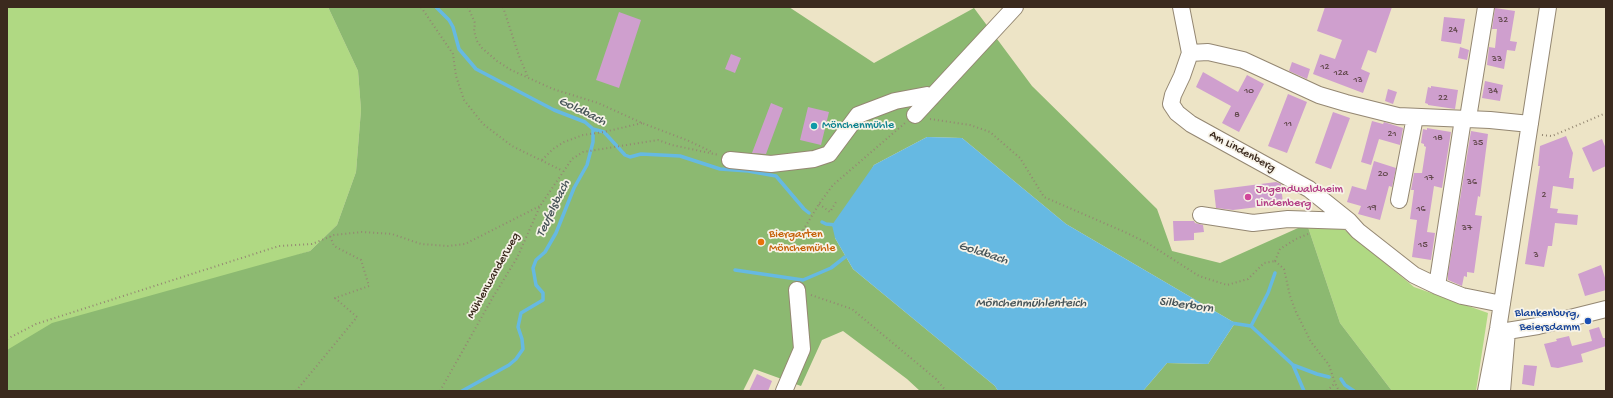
<!DOCTYPE html>
<meta charset="utf-8">
<style>
body{margin:0}
#map{position:relative;width:1613px;height:398px;overflow:hidden;background:#ede4c6;font-family:"Gochi Hand",sans-serif}
canvas{display:block}
.frame{position:absolute;inset:0;border:8px solid #3b2a1e;pointer-events:none}
</style>
<div id="map">
<canvas width="1613" height="398"></canvas>
<div class="frame"></div>
</div>
<script>
const context = document.querySelector('canvas').getContext('2d');
context.lineJoin = 'round';
function paint(path, color) { context.fillStyle = color; context.fill(path, 'evenodd'); }
const poly = rows => new Path2D(rows.map(r => 'M' + r).join(''));
function trace(path, color, width, dash) { context.strokeStyle = color; context.lineWidth = width; context.lineCap = dash ? 'butt' : 'round'; context.setLineDash(dash || []); context.stroke(path); }
function label(font, color, halo, rows, align = 'center') {
  context.font = font + ' "Gochi Hand",sans-serif'; context.lineWidth = 3.5; context.setLineDash([]); context.textBaseline = 'middle'; context.strokeStyle = halo; context.fillStyle = color; for (const [text, x, y, turn = 0] of rows) {
    context.save(); context.translate(x, y); context.rotate((+turn || 0) * Math.PI / 180); context.textAlign = isNaN(turn) ? turn : align; if (halo) context.strokeText(text, 0, 0); context.fillText(text, 0, 0); context.restore();
  }
}
paint(poly([
 [7,7,328,7,358,71,361,110,356,172,337,225,310,251,7,350],
 [1329,217,1414,287,1488,313,1476,391,1392,391,1340,323,1307,224]
]), '#b0d983');
paint(poly([
 [328,7,789,7,874,63,974,8,1032,86,1157,209,1172,251,1220,263,1307,224,1340,323,1392,391,1143,391,1167,363,1208,364,1235,323,1066,224,962,138,927,137,874,165,835,238,853,269,995,386,998,391,920,391,907,379,843,331,822,340,801,386,754,369,743,391,7,391,7,350,52,323,310,251,337,225,356,172,361,110,358,71]
]), '#8cb971');
paint(poly([
 [927,137,962,138,1066,224,1235,323,1208,364,1167,363,1143,391,998,391,995,386,853,269,835,238,832,225,874,165]
]), '#66b9e2');
trace(poly([
 [436,7,449,20,453,27,459,49,476,69,554,110,585,122,593,129,604,132,625,155,630,157,641,154,680,156,720,169,748,171,776,176,804,209,809,213],
 [822,222,826,224,836,225],
 [735,270,803,280,831,268,845,257],
 [1231,323,1251,326,1293,365,1317,374,1329,377],
 [1251,326,1268,293,1275,273],
 [1293,365,1304,391],
 [1341,379,1345,385,1354,391],
 [462,391,509,365,516,359,523,349,522,339,518,327,521,313,543,300,543,293,536,285,533,268,536,260,545,252,556,233,574,188,587,165,593,142,593,129]
]), '#66b9e2', 3.5);
paint(poly([
 [1325,7,1392,7,1376,53,1368,50,1361,69,1370,73,1363,93,1313,74,1320,54,1335,59,1342,40,1317,31],
 [1495,8,1515,11,1510,41,1517,42,1515,51,1507,50,1504,69,1487,65,1489,47,1495,48,1497,29,1492,29],
 [619,12,641,20,619,88,596,80],
 [1444,17,1465,19,1461,44,1441,41],
 [1460,47,1469,50,1467,60,1458,58],
 [731,54,741,58,735,73,725,69],
 [1292,62,1310,69,1307,79,1289,71],
 [1203,72,1238,92,1247,75,1264,84,1239,132,1222,123,1231,106,1196,87],
 [1485,81,1503,85,1500,101,1482,98],
 [1431,86,1458,90,1455,109,1428,105,1428,104,1425,103,1428,87,1431,88],
 [1388,89,1397,92,1393,104,1385,101],
 [1288,94,1307,102,1287,153,1268,146],
 [771,103,783,108,766,154,752,153],
 [808,107,829,112,821,145,800,140],
 [1333,112,1350,118,1331,169,1315,163],
 [1372,121,1383,124,1384,122,1403,128,1400,145,1379,139,1371,165,1361,162],
 [1427,128,1451,132,1442,188,1434,186,1427,232,1435,233,1431,260,1412,257,1417,220,1410,219,1414,190,1411,190,1414,173,1422,173,1426,147,1424,146,1424,144,1421,143,1423,129,1427,130],
 [1471,131,1488,134,1480,197,1478,196,1475,215,1482,216,1474,273,1467,272,1467,277,1464,276,1462,286,1448,280,1448,274],
 [1566,136,1573,153,1569,178,1574,178,1573,189,1553,186,1550,208,1558,209,1557,213,1578,215,1577,225,1555,223,1552,246,1548,246,1544,267,1525,264,1540,166,1538,166,1540,146],
 [1602,139,1606,149,1606,166,1593,172,1582,148],
 [1374,161,1396,168,1392,187,1389,186,1380,220,1358,214,1361,206,1347,202,1352,186,1366,190],
 [1276,182,1281,184,1283,204,1233,210,1216,208,1214,190],
 [1173,221,1194,221,1195,223,1203,225,1204,232,1194,233,1194,240,1174,241],
 [1601,265,1606,281,1606,290,1585,296,1578,274],
 [1599,327,1603,338,1606,338,1606,346,1581,354,1583,362,1558,368,1551,367,1544,344,1557,341,1556,339,1569,336,1572,346,1592,341,1589,330],
 [1524,365,1537,366,1534,386,1522,384],
 [757,374,772,381,768,391,749,391]
]), '#cf9fce');
const minor = poly([
 [1181,7,1190,53,1182,76,1173,95,1171,104,1177,113,1191,124,1309,189,1349,221,1358,231,1414,275,1437,286,1462,296,1502,304],
 [1190,53,1208,52,1243,60,1319,95,1346,103,1398,116,1490,120,1530,124],
 [915,115,1015,7],
 [1468,118,1486,7],
 [730,160,771,164,814,159,829,154,858,115,895,101,927,95,931,98],
 [1399,200,1415,117],
 [1201,215,1253,223,1288,219,1349,221],
 [1437,286,1463,119],
 [1498,329,1507,331,1538,326,1606,309],
 [784,391,802,349,797,290],
 [1486,391,1498,329,1548,7],
 [1502,391,1507,331]
]);
trace(minor, '#948772', 18);
trace(poly([
 [421,7,453,54,456,76,464,100,483,124,512,146,563,171],
 [468,7,475,23,474,31,477,41,482,48,497,61,511,70,553,89,598,103,642,123,689,141,712,152],
 [503,7,519,56,528,77],
 [930,119,970,125,990,132,1020,158,1044,197,1127,233,1149,244,1199,276,1227,285,1248,279,1264,263,1275,261],
 [1542,135,1552,136,1606,113],
 [542,160,553,149,564,142,583,135,604,132,642,123],
 [819,204,830,212,836,202],
 [799,237,819,204,833,185,905,123],
 [1275,261,1284,269,1290,296,1296,312,1311,342,1329,365,1335,383,1339,391],
 [1275,261,1280,249,1296,239,1308,234],
 [811,295,852,309,936,379,946,391],
 [7,339,36,324,279,246,312,244,334,235,362,232,392,234,421,244,448,246,465,244,540,206],
 [296,391,357,317,335,298,369,286,361,260,334,246,330,236],
 [440,391,493,297,517,258,540,206,572,159,583,152,658,140,672,145,719,155],
 [1327,391,1335,383]
]), '#948772', 2, [1, 3]);
trace(minor, '#fff', 16);
for (const [x, y, r, color] of [
 [814,126,4,"#0f9aa8"],
 [1248,197,4,"#d1479c"],
 [761,242,4,"#e8710a"],
 [1588,321,4,"#1a4fb4"]
]) { const dot = new Path2D(); dot.arc(x, y, r, 0, 2 * Math.PI); context.fillStyle = color; context.fill(dot); trace(dot, '#f7f3e8', 1.5); }
label('10px', '#60474a', null, [
 ["32",1503,20],
 ["24",1453,30],
 ["33",1497,59],
 ["12",1325,67],
 ["12a",1341,73],
 ["13",1358,80],
 ["10",1249,91],
 ["34",1493,91],
 ["22",1443,98],
 ["8",1237,115],
 ["11",1288,124],
 ["21",1392,134],
 ["18",1438,138],
 ["35",1478,143],
 ["20",1383,174],
 ["17",1429,178],
 ["36",1472,182],
 ["2",1544,195],
 ["19",1372,208],
 ["16",1421,209],
 ["37",1467,228],
 ["15",1423,245],
 ["3",1536,255]
]);
label('12px', '#0d838f', '#f7f3e8', [
 ["Mönchenmühle",822,126]
], 'left');
label('12px', '#3b2a1e', '#f7f3e8', [
 ["Am Lindenberg",1242,152,29],
 ["Mühlenwanderweg",494,276,-61]
]);
label('12px', '#b23c85', '#f7f3e8', [
 ["Jugendwaldheim",1256,190],
 ["Lindenberg",1256,204]
], 'left');
label('12px', '#c56008', '#f7f3e8', [
 ["Biergarten",769,235],
 ["Mönchemühle",769,249]
], 'left');
label('12px', '#164399', '#f7f3e8', [
 ["Blankenburg,",1580,314],
 ["Beiersdamm",1580,328]
], 'right');
label('italic 13px', '#485559', '#f7f3e8', [
 ["Goldbach",582,112,26],
 ["Teufelsbach",554,209,-64],
 ["Goldbach",983,254,18],
 ["Mönchenmühlenteich",1031,304],
 ["Silberborn",1186,306,8]
]);
</script>
